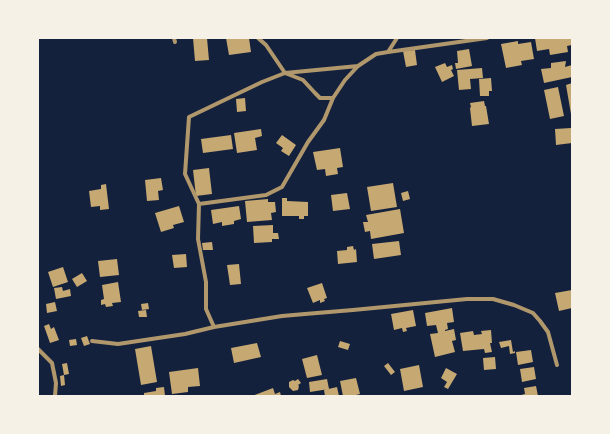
<!DOCTYPE html>
<style>
body{margin:0}
#map{position:relative;width:610px;height:434px;overflow:hidden;background:#14213d;font-family:Ubuntu,sans-serif}
canvas{display:block}
.frame{position:absolute;inset:0;border:39px solid #f6f1e7;pointer-events:none}
</style>
<div id="map">
<canvas width="610" height="434"></canvas>
<div class="frame"></div>
</div>
<script>
const context = document.querySelector('canvas').getContext('2d');
context.lineJoin = 'round';
function paint(path, color) { context.fillStyle = color; context.fill(path, 'evenodd'); }
const poly = rows => new Path2D(rows.map(r => 'M' + r).join(''));
function trace(path, color, width, dash) { context.strokeStyle = color; context.lineWidth = width; context.lineCap = dash ? 'butt' : 'round'; context.setLineDash(dash || []); context.stroke(path); }
paint(poly([
 [193,38,207,38,209,60,195,61],
 [226,38,249,38,251,52,229,55],
 [535,38,547,38,547,39,553,38,572,38,572,45,567,46,568,52,550,55,549,49,537,51],
 [518,41,518,44,531,42,534,59,521,61,522,65,506,68,501,44],
 [469,49,472,66,456,69,455,63,458,63,457,51],
 [415,50,417,65,406,67,403,51],
 [566,61,565,67,572,65,572,77,544,83,541,69,551,68,551,63],
 [445,63,447,67,452,65,453,69,451,70,454,76,442,82,435,67],
 [482,68,483,78,470,79,471,89,459,90,457,70],
 [491,78,492,91,489,91,489,96,480,96,479,79],
 [572,83,572,114,571,114,566,85],
 [558,87,564,116,550,119,544,90],
 [245,98,246,111,237,112,236,99],
 [484,101,485,106,486,106,489,124,472,126,470,108,471,107,470,103],
 [571,128,572,143,556,145,555,129],
 [261,129,262,136,255,138,257,150,237,153,234,133],
 [231,135,233,149,203,153,201,139],
 [282,135,296,145,289,156,281,151,283,148,276,143],
 [340,148,343,167,337,168,338,174,326,176,325,169,317,170,313,152],
 [209,168,212,194,196,196,193,170],
 [161,178,163,190,158,191,159,200,147,201,145,180],
 [393,183,397,207,371,211,367,187],
 [106,184,109,209,100,210,100,206,91,207,89,191,101,189,101,185],
 [408,191,410,199,403,201,401,193],
 [347,193,350,209,333,211,331,195],
 [282,198,287,198,287,201,308,202,308,216,304,216,304,219,299,219,299,216,282,216],
 [268,199,268,202,275,202,276,212,271,213,272,220,247,222,245,201],
 [179,206,184,222,173,225,174,228,161,232,155,213],
 [239,206,241,219,234,221,234,224,222,226,222,222,213,224,211,210],
 [400,209,404,233,371,239,370,231,365,232,363,222,368,222,366,215],
 [273,225,273,233,278,233,279,239,272,239,272,242,254,243,253,226],
 [399,241,401,255,374,259,372,244],
 [212,242,213,250,203,250,202,243],
 [353,246,354,250,356,249,357,262,338,264,337,251,347,250,347,247],
 [186,254,187,267,174,268,172,255],
 [117,259,119,275,100,277,98,261],
 [239,264,241,284,230,285,227,265],
 [63,267,68,282,53,287,48,272],
 [82,273,87,281,77,287,72,279],
 [118,282,121,302,112,303,113,306,106,307,105,304,101,305,101,300,104,299,102,285],
 [322,283,327,298,324,299,325,301,320,303,320,300,313,303,307,288],
 [62,287,63,291,70,289,71,296,56,299,54,288],
 [572,290,572,308,559,311,555,293],
 [55,302,57,311,47,313,46,304],
 [148,303,149,309,142,310,141,304],
 [452,308,454,322,447,323,448,329,445,330,445,331,454,329,456,340,452,341,455,352,435,357,430,334,438,333,436,325,427,326,425,313],
 [146,310,147,317,139,317,138,311],
 [413,310,416,326,406,328,407,331,403,332,402,328,394,330,391,314],
 [49,324,51,329,54,327,59,340,50,343,44,326],
 [491,330,492,343,490,343,492,352,485,353,484,349,463,351,460,333,473,331,474,335,482,334,481,331],
 [87,336,90,344,84,346,81,338],
 [76,339,77,345,70,346,69,340],
 [511,340,513,352,515,351,515,353,510,354,509,346,501,348,499,342],
 [340,341,350,344,348,350,338,347],
 [257,343,261,357,234,363,231,348],
 [151,346,157,382,141,385,135,349],
 [531,350,533,362,518,365,516,352],
 [317,355,322,375,307,378,302,359],
 [495,357,496,369,484,370,483,358],
 [67,363,69,374,64,375,62,364],
 [388,363,395,372,391,375,384,366],
 [419,365,423,387,404,391,400,369],
 [534,367,536,379,522,382,520,369],
 [198,368,200,386,188,387,188,392,172,394,169,372],
 [446,368,457,374,448,389,444,387,447,382,441,378],
 [64,375,65,385,61,386,60,376],
 [356,378,360,394,352,396,343,396,340,381],
 [298,379,301,383,298,385,299,386,298,390,293,391,289,387,289,382,293,380,295,381],
 [327,379,329,389,310,392,309,382],
 [536,386,538,396,521,396,521,395,525,394,524,388],
 [164,387,165,396,144,396,144,393,156,391,156,388],
 [337,387,339,396,325,396,324,390],
 [273,388,275,394,280,392,281,396,252,396]
]), '#c6a872');
trace(poly([
 [174,38,175,42],
 [258,38,266,45,285,73,303,80,315,93,320,98,333,98],
 [388,52,487,38],
 [199,204,266,195,282,187,308,142,324,120,333,98,345,80,358,66,376,54,388,52,397,38],
 [214,327,282,316,305,314,353,310,467,299,493,299,514,305,533,313,540,321,548,332,557,365],
 [92,341,118,344,185,334,214,327,206,309,206,282,198,239,199,204,185,174,189,117,262,82,285,73,358,66],
 [38,349,52,363,56,383,55,396]
]), '#b1986c', 4);
</script>
